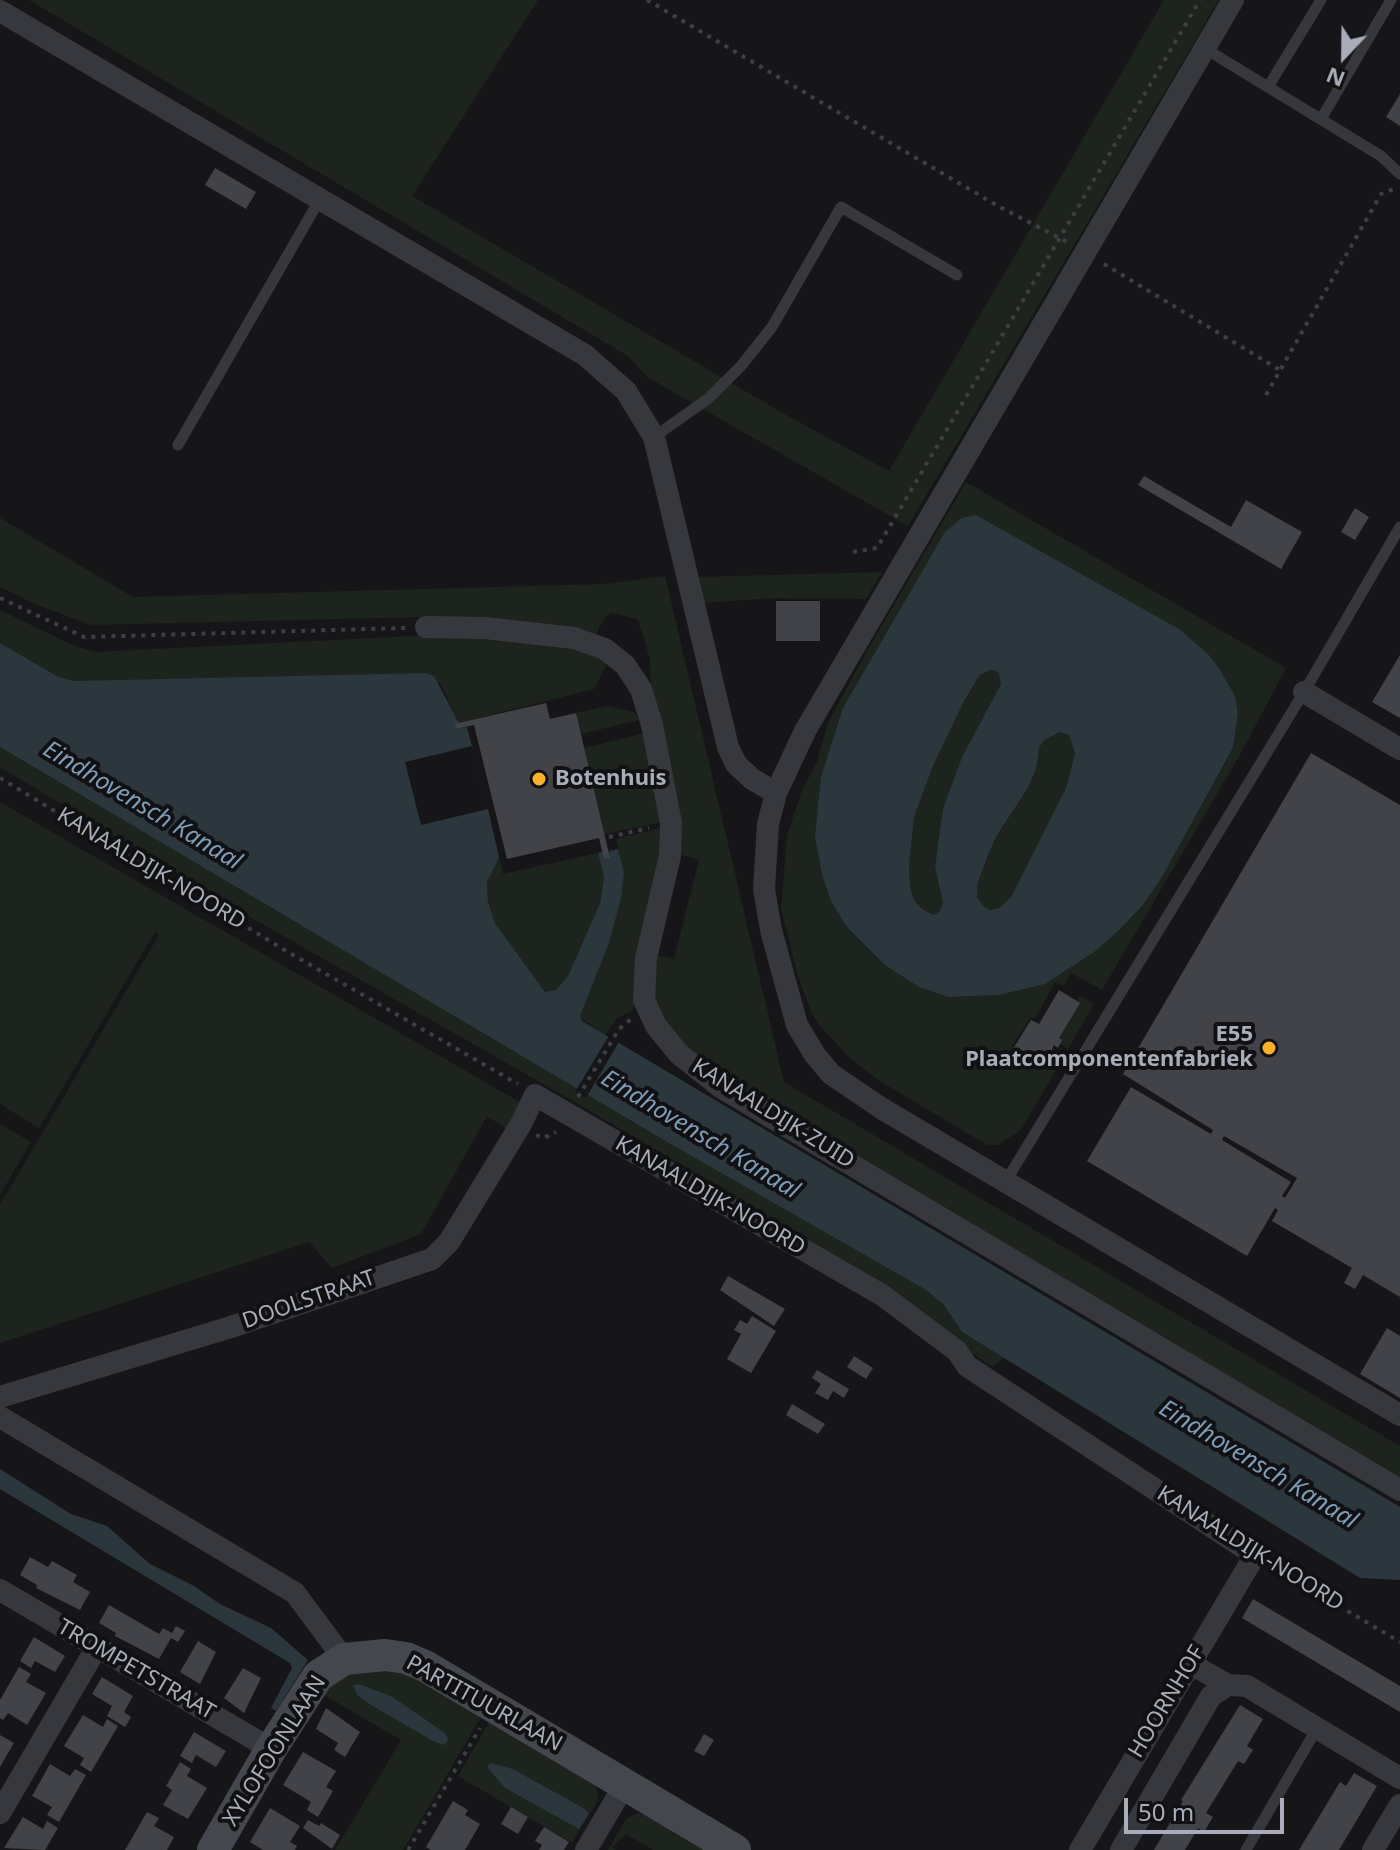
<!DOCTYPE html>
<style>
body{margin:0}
#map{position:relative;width:1400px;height:1850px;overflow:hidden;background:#161619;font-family:"Noto Sans",sans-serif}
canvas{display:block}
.north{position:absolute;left:1304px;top:16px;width:80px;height:80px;-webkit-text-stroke:6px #111114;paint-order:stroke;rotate:202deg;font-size:22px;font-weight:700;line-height:32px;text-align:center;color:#a8adb9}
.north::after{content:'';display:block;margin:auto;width:28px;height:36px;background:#a8adb9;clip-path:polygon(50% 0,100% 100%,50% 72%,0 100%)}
.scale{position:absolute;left:1124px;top:1798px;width:160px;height:36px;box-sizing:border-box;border:4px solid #a8adb9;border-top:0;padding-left:10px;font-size:24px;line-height:28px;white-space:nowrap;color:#a8adb9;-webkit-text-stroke:6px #111114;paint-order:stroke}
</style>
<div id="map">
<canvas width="1400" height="1850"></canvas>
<div class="north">N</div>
<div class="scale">50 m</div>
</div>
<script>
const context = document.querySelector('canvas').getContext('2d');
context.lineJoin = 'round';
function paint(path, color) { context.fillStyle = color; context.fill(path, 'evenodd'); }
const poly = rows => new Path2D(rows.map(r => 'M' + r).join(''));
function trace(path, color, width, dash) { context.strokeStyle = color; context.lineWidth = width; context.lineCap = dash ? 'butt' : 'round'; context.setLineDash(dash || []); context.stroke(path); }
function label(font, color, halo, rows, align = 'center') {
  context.font = font + ' "Noto Sans",sans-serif'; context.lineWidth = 8; context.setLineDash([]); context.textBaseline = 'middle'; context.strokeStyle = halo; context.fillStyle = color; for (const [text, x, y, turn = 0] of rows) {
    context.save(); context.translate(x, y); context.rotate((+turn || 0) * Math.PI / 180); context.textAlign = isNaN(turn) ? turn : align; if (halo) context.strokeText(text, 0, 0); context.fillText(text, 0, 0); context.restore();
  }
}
paint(poly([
 [29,0,538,0,412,196,793,419,889,471,1164,0,1219,0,908,526,647,377,628,356],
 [966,482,1286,668,1241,753,1102,990,1071,973,1064,986,1055,982,1035,1019,1031,1017,1012,1046,1042,1063,1045,1060,1058,1067,1021,1130,998,1145,987,1145,878,1080,849,1057,818,1024,811,1012,797,973,781,908,787,835,802,790,817,762,827,725,869,647],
 [976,515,1119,597,1209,655,1235,696,1238,713,1233,749,1162,877,1143,905,1118,931,1045,984,999,995,948,997,919,987,886,966,847,927],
 [0,518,133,597,604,584,665,576,784,1082,1400,1446,1400,1480,744,1093,674,1040,651,994,654,955,674,959,699,860,679,854,651,686,650,660,638,619,612,613,606,616,599,627,596,639,424,617,91,625,35,604,0,587],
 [882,572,866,599,775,598,701,603,696,577],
 [0,610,77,647,97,652,431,635,568,644,608,662,594,689,459,723,440,683,74,681,57,676,0,643],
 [990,670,996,671,999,674,1001,684,962,757,943,808,935,867,943,903,940,911,934,915,922,909,914,900,910,887,909,867,914,817,933,766,964,701,980,675],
 [608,706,634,712,639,720,581,734,576,713],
 [1060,732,1069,735,1075,753,1066,788,1011,897,999,908,990,910,982,906,977,897,977,885,997,835,1028,788,1036,769,1039,748,1044,740],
 [645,733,663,822,605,834,584,748],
 [0,747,667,1142,926,1290,944,1305,962,1332,1004,1358,993,1367,962,1347,886,1286,580,1105,238,910,0,767],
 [0,802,525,1105,508,1130,487,1116,421,1234,332,1268,309,1242,0,1343,0,1205,159,935,155,932,39,1128,0,1104],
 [660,828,665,844,636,958,634,1006,632,1011,617,1018,605,1035,579,1017,609,943,624,872,616,839],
 [598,853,604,877,600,903,568,976,556,991,545,992,495,923,488,902,487,882,492,869,499,857,503,874],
 [1080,996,1094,1004,1068,1049,1055,1041],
 [0,1124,31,1142,0,1195],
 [398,1665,484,1712,403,1850,335,1850,401,1740,319,1692,343,1674],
 [359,1684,391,1696,431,1740,374,1707,354,1685],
 [492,1717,596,1787,598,1800,572,1843,458,1776],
 [491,1763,513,1769,580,1806,574,1826,505,1788],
 [639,1813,645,1815,718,1850,653,1850,626,1834,612,1847,616,1850,608,1850,626,1819]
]), '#1c241d');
paint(poly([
 [976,515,1179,629,1209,655,1220,670,1235,696,1238,713,1233,748,1162,877,1143,905,1118,931,1094,952,1045,984,999,995,948,997,919,987,886,966,847,927,831,901,822,874,815,836,821,777,843,708,945,532,962,518],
 [990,670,996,671,999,674,1001,684,962,757,943,808,935,867,943,903,940,911,934,915,922,909,914,900,910,887,909,867,914,817,933,766,964,701,980,675],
 [1060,732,1069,735,1075,753,1066,788,1011,897,999,908,990,910,983,906,977,897,977,885,989,853,997,835,1028,788,1036,769,1039,748,1044,740],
 [0,643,57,676,74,681,426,673,434,676,459,723,454,724,456,729,467,727,488,809,499,857,487,882,488,902,495,923,545,992,556,990,568,976,600,903,604,877,598,853,602,852,604,859,610,858,609,851,618,849,624,872,621,898,609,943,580,1016,582,1021,1400,1507,1400,1580,1360,1578,962,1332,944,1305,926,1290,667,1142,0,747],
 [0,1469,71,1514,107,1526,150,1564,194,1586,220,1604,271,1628,308,1660,276,1711,271,1708,292,1668,290,1663,0,1489],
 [359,1684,391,1696,410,1709,445,1733,448,1738,447,1743,443,1745,431,1740,374,1707,357,1695,353,1685],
 [491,1763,513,1769,580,1806,589,1813,579,1829,505,1788,487,1767]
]), '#2c363d');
paint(poly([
 [472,746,488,809,421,825,405,762],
 [610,1034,620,1040,586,1098,575,1092]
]), '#161619');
paint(poly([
 [1400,94,1400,126,1386,117],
 [215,168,256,192,246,209,205,185],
 [1144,476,1231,527,1246,500,1302,532,1281,569,1138,485],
 [1355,508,1369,517,1355,540,1341,532],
 [776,601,820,601,820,641,776,641],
 [1400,655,1400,718,1372,702],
 [546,703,550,719,576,713,610,858,604,859,599,838,507,859,474,725,456,729,454,724],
 [1311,753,1400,805,1400,1297,1363,1275,1355,1289,1344,1283,1352,1268,1272,1221,1278,1210,1275,1208,1247,1256,1087,1161,1131,1087,1211,1134,1213,1130,1123,1074],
 [1224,1136,1297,1178,1285,1198,1282,1196,1291,1182,1222,1140],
 [1059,990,1080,1003,1059,1038,1062,1040,1058,1048,1054,1045,1052,1049,1056,1051,1051,1059,1048,1057,1042,1066,1013,1049,1031,1020,1039,1024],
 [728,1276,785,1309,774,1326,720,1290],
 [752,1316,776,1331,751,1373,727,1359,741,1334,734,1330,740,1320,747,1324],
 [1387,1328,1400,1336,1400,1398,1360,1374],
 [854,1356,873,1368,866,1379,847,1367],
 [817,1370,849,1389,844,1398,833,1391,828,1400,815,1393,821,1384,812,1378],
 [792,1404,825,1424,818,1434,786,1415],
 [30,1557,48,1567,52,1561,77,1575,73,1582,90,1592,80,1610,36,1588,37,1585,20,1575],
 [1253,1599,1400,1686,1400,1712,1242,1618],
 [109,1605,159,1634,163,1628,172,1633,176,1626,185,1631,178,1642,171,1638,159,1659,115,1636,116,1633,99,1623],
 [34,1637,65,1656,55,1672,35,1661,31,1668,20,1661],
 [198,1641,216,1652,200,1684,180,1672],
 [19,1667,31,1674,26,1682,46,1693,27,1725,8,1713,3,1720,0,1718,0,1700],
 [243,1668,261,1678,244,1713,224,1698],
 [102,1677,133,1696,124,1712,131,1717,125,1727,107,1716,112,1706,92,1694],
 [1240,1705,1263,1719,1247,1746,1253,1750,1244,1764,1238,1761,1206,1813,1213,1817,1204,1832,1198,1828,1185,1850,1154,1850,1183,1801,1181,1800],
 [326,1708,360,1732,345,1757,334,1750,338,1743,316,1729],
 [83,1715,103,1727,107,1719,118,1726,91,1772,80,1765,84,1758,64,1746],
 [194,1732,226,1751,216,1767,196,1755,192,1763,180,1756],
 [704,1734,714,1740,704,1756,694,1751],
 [0,1735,14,1743,0,1767],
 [303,1752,336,1771,326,1787,333,1791,318,1817,307,1810,311,1802,283,1785],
 [180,1762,191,1769,187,1776,207,1788,188,1819,163,1805,172,1790,166,1786],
 [50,1764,70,1776,75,1769,86,1775,59,1822,47,1815,52,1807,32,1796],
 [1354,1773,1377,1786,1339,1850,1299,1850,1340,1782,1346,1786],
 [453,1801,468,1810,465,1815,480,1824,465,1850,431,1850,426,1847],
 [511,1807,528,1817,518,1834,501,1824],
 [270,1808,300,1826,290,1842,297,1846,295,1850,263,1850,250,1842],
 [147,1812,159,1818,154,1826,174,1837,167,1850,125,1850],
 [23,1817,43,1829,47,1821,58,1828,45,1850,4,1848],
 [308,1820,319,1826,321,1823,340,1835,332,1849,303,1828],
 [544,1827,569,1842,564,1850,539,1850,542,1845,535,1841]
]), '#424349');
trace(poly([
 [647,0,998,206,1069,243],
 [1104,264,1280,370],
 [1266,395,1381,194,1394,189],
 [853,552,877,548,1200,0],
 [0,598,84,637,405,628],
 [0,778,288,952,518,1084],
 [609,837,649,828],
 [578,1097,619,1029,631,1019],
 [536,1135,544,1138,556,1132],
 [1270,1565,1400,1642],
 [408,1850,480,1728]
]), '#3d3f45', 4, [4, 6]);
trace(poly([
 [1204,48,1381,156,1400,174],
 [1268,87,1321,0],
 [1321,119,1391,0],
 [654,437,709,398,741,366,772,327,841,207,957,275],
 [178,445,320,199],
 [1006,1181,1304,692,1400,527],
 [1246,1850,1316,1730]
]), '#37383e', 11);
trace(poly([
 [1233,0,805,731,776,793,768,824,764,889,771,930,797,1025,815,1055,831,1074,881,1108,1400,1415],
 [0,11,585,355,626,391,654,437,728,747,736,764,752,779,776,793],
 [426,627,485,628,574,638,605,649,625,665,641,689,652,725,671,823,670,856,646,958,644,1000,656,1026,679,1054,722,1088,1400,1490],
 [1304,692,1400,749],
 [0,1397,231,1327,432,1259,449,1242,521,1124,535,1095,882,1295,957,1351,967,1366,1255,1555,1080,1850],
 [0,1417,295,1593,344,1659],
 [0,1590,271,1749],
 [1189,1663,1228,1685,1247,1686,1400,1778],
 [0,1813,97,1647],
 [586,1850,625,1784],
 [1121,1850,1211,1696,1228,1685],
 [1373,1850,1400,1805]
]), '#37383e', 22);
trace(poly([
 [213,1850,271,1749,318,1676,344,1659,385,1655,406,1658,425,1666,735,1850]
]), '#45474e', 32);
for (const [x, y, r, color] of [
 [539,779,8,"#fbb12c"],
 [1269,1048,8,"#fbb12c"]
]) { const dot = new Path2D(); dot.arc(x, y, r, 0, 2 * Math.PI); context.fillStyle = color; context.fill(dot); trace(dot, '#111114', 3); }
label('bold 22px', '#a8adb9', '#111114', [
 ["Botenhuis",555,779],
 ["E55",1253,1035,"right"],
 ["Plaatcomponentenfabriek",1253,1060,"right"]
], 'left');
label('22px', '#a8adb9', '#111114', [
 ["KANAALDIJK-NOORD",151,869,31],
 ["KANAALDIJK-ZUID",773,1114,32],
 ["KANAALDIJK-NOORD",710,1196,30],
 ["DOOLSTRAAT",309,1300,-19],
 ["KANAALDIJK-NOORD",1250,1549,32],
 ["TROMPETSTRAAT",136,1670,30],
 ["HOORNHOF",1167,1702,-59],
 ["PARTITUURLAAN",484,1704,29],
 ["XYLOFOONLAAN",275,1751,-58]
]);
label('italic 24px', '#7d9cb6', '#111114', [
 ["Eindhovensch Kanaal",142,806,31],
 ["Eindhovensch Kanaal",700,1135,31],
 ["Eindhovensch Kanaal",1258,1465,31]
]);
</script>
